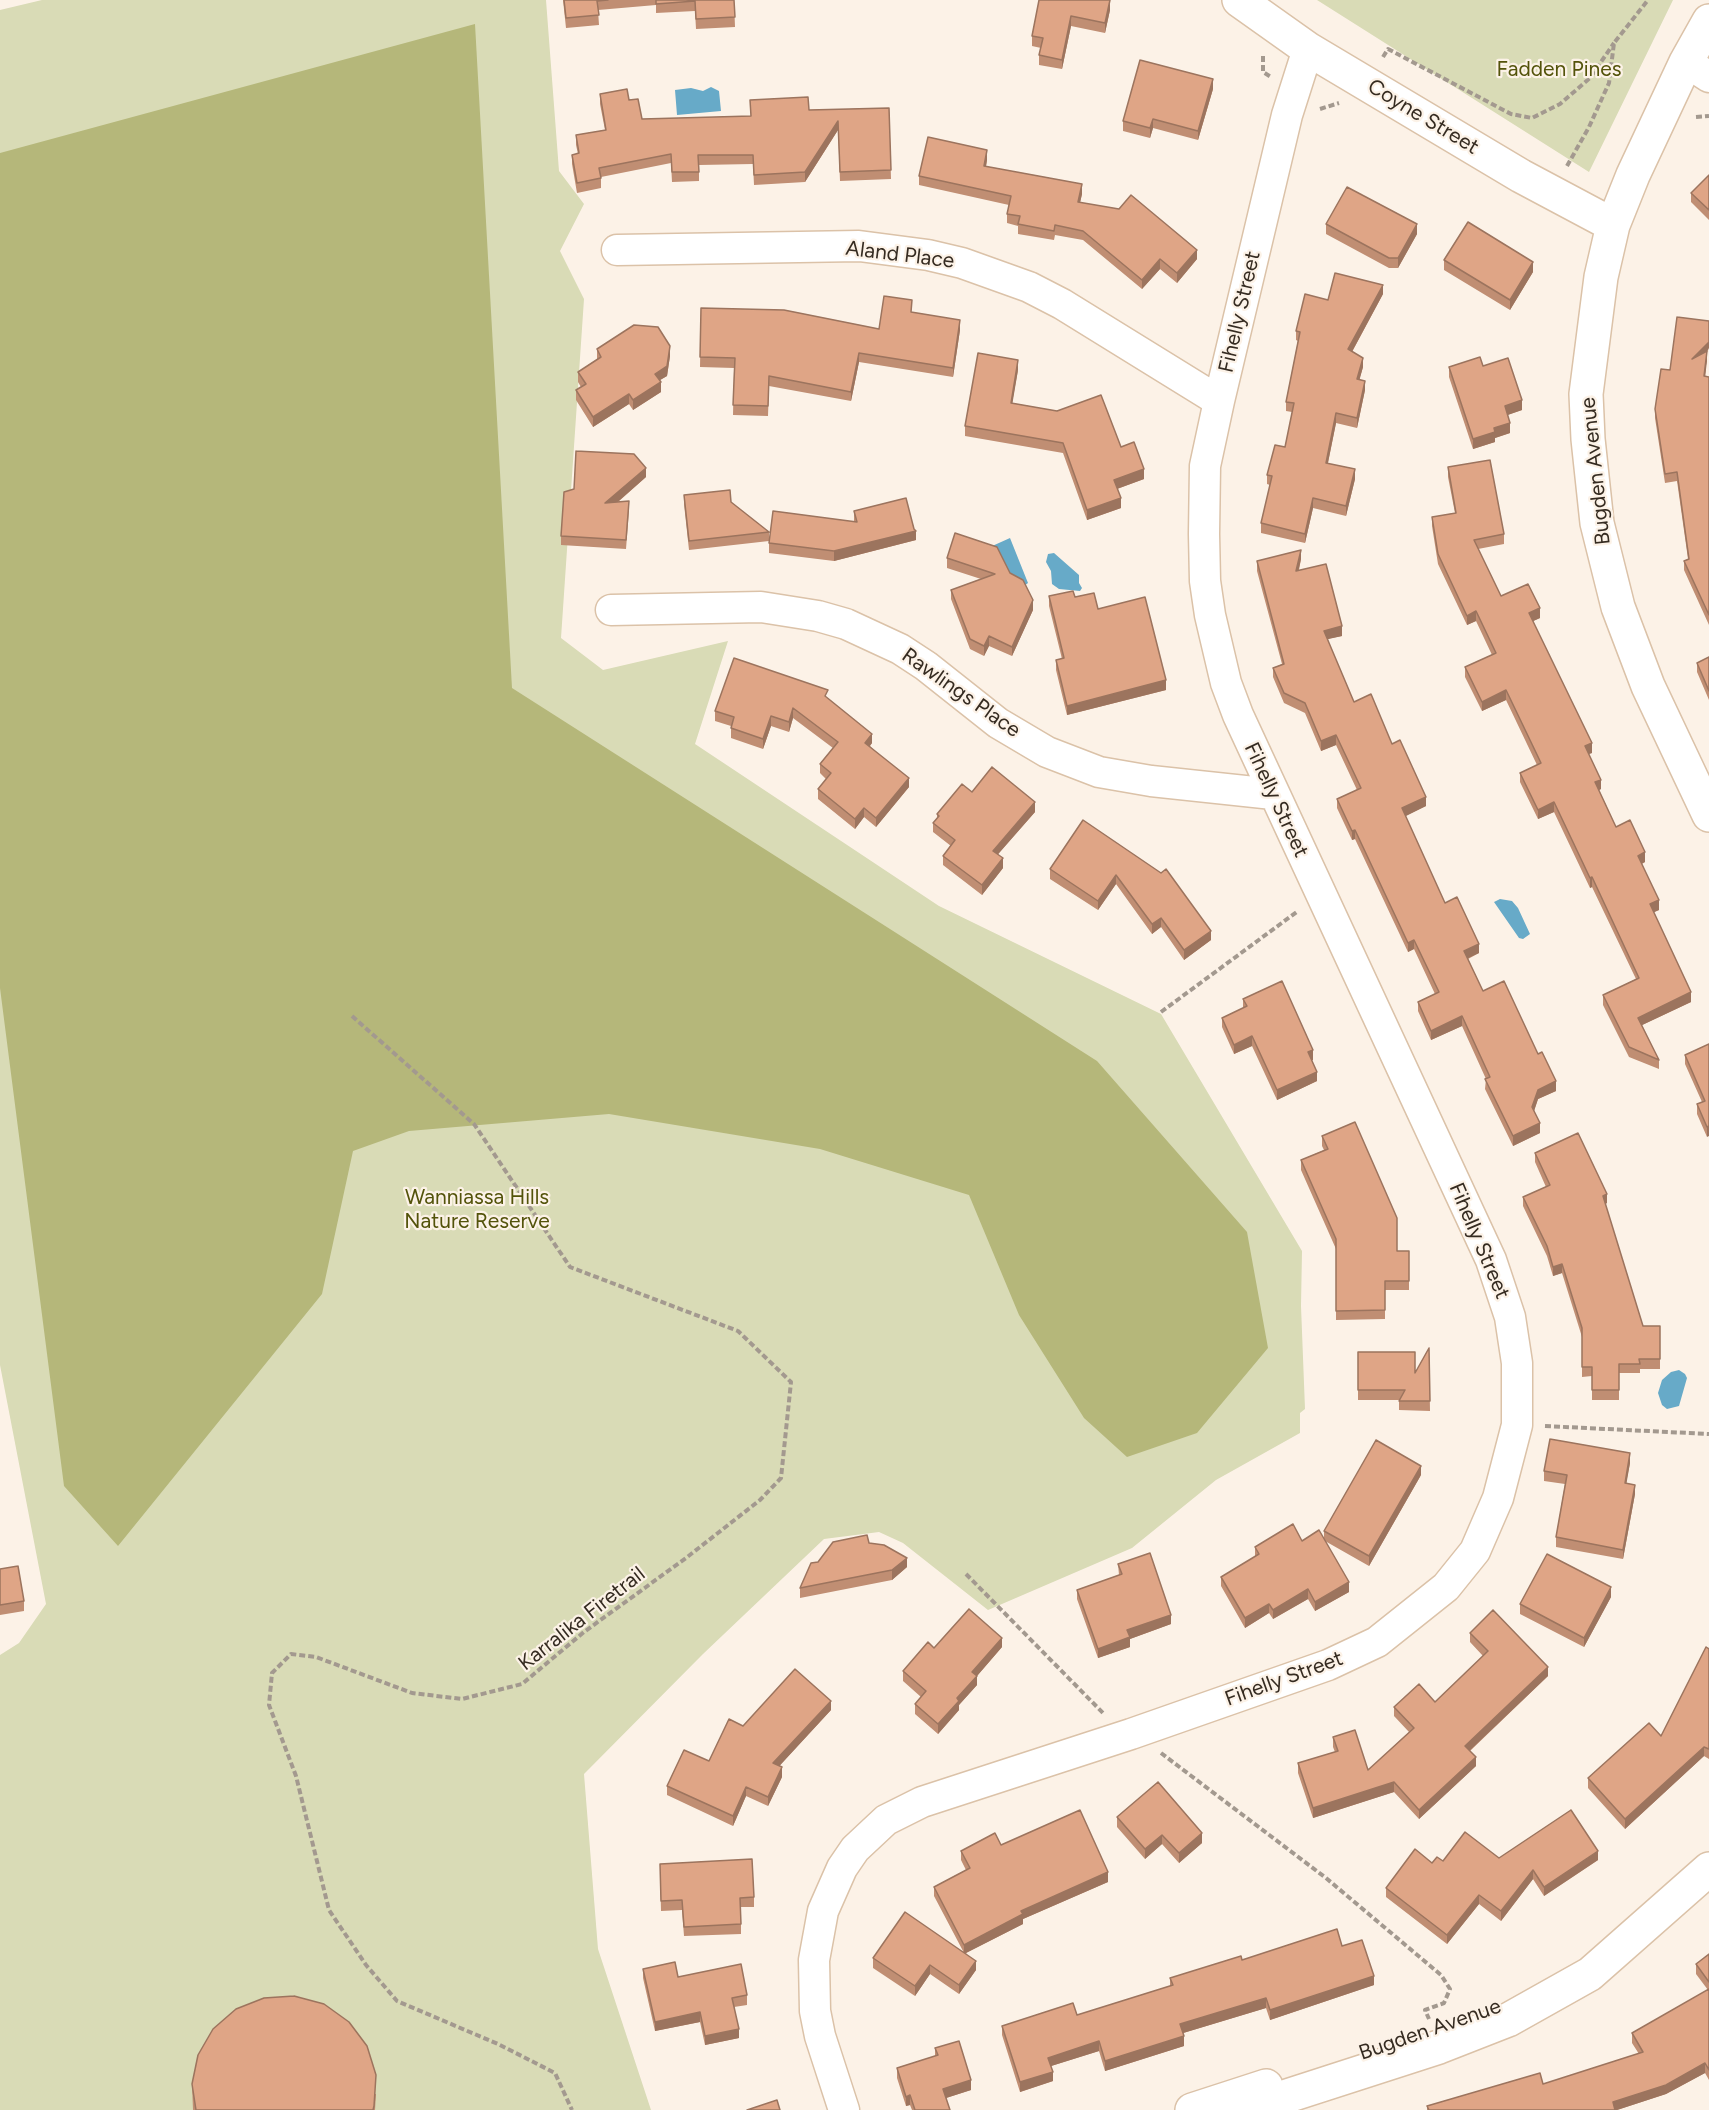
<!DOCTYPE html>
<style>
body{margin:0}
canvas{display:block;background:#fcf2e7}
</style>
<canvas width="1709" height="2110"></canvas>
<script>
const context = document.querySelector('canvas').getContext('2d');
context.lineJoin = 'round';
function paint(path, color) { context.fillStyle = color; context.fill(path, 'evenodd'); }
const poly = rows => new Path2D(rows.map(r => 'M' + r).join(''));
function trace(path, color, width, dash) { context.strokeStyle = color; context.lineWidth = width; context.lineCap = dash ? 'butt' : 'round'; context.setLineDash(dash || []); context.stroke(path); }
function label(font, color, halo, rows, align = 'center') {
  context.font = font + ' Figtree,sans-serif'; context.lineWidth = 4.5; context.setLineDash([]); context.textBaseline = 'middle'; context.strokeStyle = halo; context.fillStyle = color; for (const [text, x, y, turn = 0] of rows) {
    context.save(); context.translate(x, y); context.rotate((+turn || 0) * Math.PI / 180); context.textAlign = isNaN(turn) ? turn : align; if (halo) context.strokeText(text, 0, 0); context.fillText(text, 0, 0); context.restore();
  }
}
paint(poly([
 [42,0,546,0,559,171,584,204,560,251,584,299,561,638,603,670,728,641,695,744,939,906,1161,1014,1302,1251,1301,1306,1305,1409,1300,1413,1300,1433,1216,1480,1132,1548,988,1610,903,1543,879,1532,824,1539,703,1654,584,1774,598,1949,651,2110,0,2110,0,1655,19,1643,46,1604,0,1365,0,10],
 [1317,0,1673,0,1589,172]
]), '#d9dbb6');
paint(poly([
 [475,24,512,688,1097,1061,1247,1232,1268,1348,1197,1433,1127,1457,1084,1418,1019,1315,969,1195,820,1149,609,1114,409,1131,353,1151,322,1294,118,1546,64,1486,0,988,0,153]
]), '#b5b77a');
paint(poly([
 [711,87,719,91,721,111,677,115,675,90,691,88,703,91],
 [1010,538,1028,583,1024,586,1011,581,990,547],
 [1054,553,1079,575,1079,583,1082,588,1080,591,1059,589,1052,584,1051,571,1046,562,1048,554],
 [1500,899,1512,901,1518,908,1530,934,1523,939,1519,938,1494,902],
 [1679,1370,1685,1374,1687,1378,1679,1406,1667,1409,1662,1405,1658,1393,1662,1380,1671,1372]
]), '#67aac8');
const street = poly([
 [1686,62,1709,77],
 [617,250,859,246,928,255,962,263,1029,287,1062,304,1219,401],
 [611,610,761,607,818,616,846,624,900,649,926,666,998,723,1047,752,1099,772,1151,781,1273,794],
 [844,2110,820,2036,815,2011,814,1960,823,1911,842,1868,855,1849,886,1820,922,1802,1131,1734,1328,1665,1377,1642,1446,1587,1475,1551,1498,1498,1517,1425,1517,1363,1510,1317,1491,1260,1238,715,1226,683,1210,615,1205,581,1204,534,1205,466,1219,401,1287,115,1308,49]
]);
const secondary = poly([
 [1239,0,1308,49,1521,176,1613,225],
 [1709,21,1686,62,1633,175,1613,225,1601,277,1586,394,1588,439,1597,523,1618,607,1648,686,1709,815],
 [1192,2110,1266,2086],
 [1244,2110,1439,2047,1508,2020,1590,1974,1709,1869]
]);
trace(street, '#dbc2a8', 33);
trace(secondary, '#dbc2a8', 36);
trace(poly([
 [1263,56,1263,72,1271,77],
 [1383,57,1388,49,1511,114,1532,118,1560,104,1590,78,1614,43],
 [1320,109,1339,103],
 [1696,117,1709,116],
 [1567,166,1589,127,1609,83,1614,43,1648,0],
 [1161,1012,1298,911],
 [352,1016,474,1124,570,1267,738,1331,791,1382,781,1478,760,1500,686,1558,584,1632,522,1684,462,1699,412,1693,316,1657,291,1654,272,1673,269,1705,296,1776,329,1910,366,1965,397,2001,498,2044,555,2073,572,2110],
 [1545,1426,1709,1434],
 [966,1574,1103,1713],
 [1161,1753,1326,1878,1441,1975,1450,1989,1444,2003,1425,2010,1429,2019]
]), '#a3998f', 4, [6, 3]);
trace(street, '#fff', 30);
trace(secondary, '#fff', 33);
paint(poly([
 [563,0,734,0,735,27,696,29,695,11,656,13,656,5,598,10,599,25,566,28],
 [1039,0,1110,10,1105,33,1071,26,1062,69,1039,65,1039,55,1041,48,1032,46,1032,36],
 [1213,89,1198,140,1153,128,1150,138,1123,131,1123,121],
 [600,94,629,100,642,119,751,116,750,100,809,110,889,108,891,179,840,181,838,130,805,182,754,185,753,164,699,165,699,181,672,182,671,163,601,177,601,188,577,193,572,164,572,155,578,154,576,145,576,135,605,130,600,104],
 [987,160,986,167,1082,194,1080,202,1197,259,1177,283,1160,269,1142,289,1083,240,1055,235,1054,240,1018,234,1018,226,1007,223,1007,214,1009,205,919,185,919,176],
 [1709,175,1709,220,1691,202,1691,193],
 [1326,224,1417,234,1398,268,1389,268,1326,234],
 [1444,260,1533,272,1510,310,1444,270],
 [1383,294,1352,352,1363,367,1359,380,1365,390,1357,428,1336,423,1328,463,1355,479,1346,516,1313,508,1305,543,1261,533,1261,523,1270,485,1267,484,1267,475,1285,447,1292,412,1286,411,1286,402,1298,341,1296,340,1296,331,1328,300],
 [701,308,879,329,912,312,960,330,953,377,859,362,851,401,769,386,768,416,733,415,734,368,700,367],
 [597,349,670,356,667,376,660,380,661,392,633,410,629,404,593,427,576,400,576,390,581,387,578,382,578,372,597,359],
 [1709,351,1707,352,1705,377,1709,377,1709,625,1684,570,1684,561,1688,559,1677,481,1665,483,1655,418,1655,409,1670,370],
 [1483,366,1522,410,1507,415,1510,433,1495,438,1495,442,1473,449,1449,377,1449,367],
 [1018,370,1012,403,1057,411,1121,447,1144,479,1117,489,1121,508,1087,520,1063,453,965,436,965,426],
 [1448,467,1504,534,1504,544,1478,549,1501,596,1540,618,1533,621,1592,753,1589,754,1601,789,1599,790,1616,827,1645,862,1642,864,1659,910,1654,912,1691,1002,1642,1025,1659,1060,1659,1069,1629,1057,1603,1005,1603,995,1636,979,1592,887,1590,888,1554,812,1538,819,1520,782,1520,773,1537,765,1506,700,1482,711,1465,677,1465,667,1492,655,1476,621,1467,625,1438,564,1432,526,1432,517,1455,513,1448,477],
 [646,477,618,502,629,510,626,549,561,545,561,536,574,489],
 [684,495,731,502,769,532,769,541,689,550,684,504],
 [854,511,914,529,916,540,834,561,769,553,769,543,854,521],
 [947,558,1010,573,1033,610,1012,656,989,646,984,656,970,649,951,599,951,590,981,579,947,568],
 [1301,559,1299,570,1342,636,1327,639,1354,702,1392,744,1426,806,1405,816,1445,903,1479,953,1468,959,1483,991,1538,1054,1556,1091,1538,1099,1534,1111,1540,1133,1513,1146,1485,1089,1486,1079,1462,1026,1431,1040,1418,1011,1418,1002,1435,994,1414,949,1408,952,1355,839,1352,840,1337,808,1337,799,1357,790,1336,745,1321,751,1305,713,1284,703,1273,677,1273,668,1282,664,1257,571,1257,561],
 [1049,596,1075,597,1098,609,1166,690,1067,715,1056,670,1056,660,1062,659,1049,606],
 [1709,657,1709,700,1697,672,1697,663],
 [828,698,872,743,870,746,909,787,876,827,864,817,855,829,818,799,818,789,826,779,820,773,820,764,833,748,793,718,789,732,771,726,763,749,731,738,731,726,715,721,715,711],
 [972,792,1035,812,998,854,1003,868,982,895,943,865,943,856,951,846,933,832,933,823,937,818,937,814],
 [1083,820,1211,940,1184,960,1161,927,1152,934,1116,884,1098,910,1050,879,1050,869],
 [1243,999,1313,1060,1312,1060,1317,1081,1277,1100,1252,1046,1234,1054,1222,1027,1222,1018,1243,1008],
 [1709,1044,1707,1137,1697,1114,1697,1104,1702,1102,1685,1064,1685,1055],
 [1322,1136,1397,1251,1409,1251,1409,1290,1385,1290,1385,1319,1336,1320,1336,1249,1301,1170,1301,1160,1324,1150,1322,1146],
 [1535,1153,1607,1203,1605,1204,1643,1326,1660,1326,1660,1369,1640,1369,1640,1373,1619,1373,1619,1400,1592,1400,1592,1376,1582,1377,1582,1337,1562,1273,1553,1276,1547,1256,1523,1206,1523,1197,1546,1187,1535,1162],
 [1429,1348,1430,1411,1399,1410,1399,1400,1358,1400,1358,1352,1415,1373],
 [1630,1463,1626,1483,1635,1494,1623,1559,1556,1547,1556,1537,1565,1484,1544,1481,1544,1471],
 [1421,1475,1369,1566,1325,1541,1349,1592,1315,1611,1308,1599,1273,1619,1269,1613,1245,1628,1221,1586,1221,1577,1255,1557,1255,1547,1324,1540,1324,1531],
 [869,1543,907,1567,892,1580,800,1598,800,1588,818,1562],
 [1118,1564,1171,1624,1130,1639,1130,1647,1098,1658,1077,1599,1077,1590,1119,1575],
 [0,1569,24,1601,24,1611,0,1615],
 [1611,1597,1584,1647,1520,1614,1520,1604],
 [1470,1633,1548,1676,1470,1751,1476,1766,1419,1819,1394,1792,1313,1818,1298,1773,1298,1763,1335,1752,1333,1747,1333,1737,1368,1770,1409,1732,1394,1716,1394,1707,1435,1702,1483,1656,1470,1642],
 [1002,1647,977,1676,977,1685,959,1705,959,1710,938,1734,915,1714,915,1704,921,1697,903,1681,903,1671,934,1648],
 [1709,1649,1709,1759,1704,1756,1625,1829,1588,1788,1588,1778,1661,1736],
 [831,1710,779,1766,782,1777,768,1806,746,1796,733,1826,667,1795,667,1786,709,1761,743,1726],
 [1117,1817,1202,1843,1179,1863,1162,1844,1145,1859,1117,1827],
 [1001,1845,1108,1882,1023,1919,1023,1924,966,1953,976,1970,959,1994,930,1974,915,1996,873,1968,873,1958,963,1951,934,1896,934,1887,966,1870,961,1860,961,1851],
 [1499,1858,1598,1860,1544,1896,1533,1879,1501,1921,1479,1904,1447,1944,1386,1897,1386,1888,1432,1863,1443,1861],
 [660,1873,754,1897,754,1907,741,1907,741,1934,684,1936,682,1910,661,1911],
 [1342,1946,1374,1985,1270,2020,1266,2008,1183,2033,1184,2046,1105,2071,1099,2051,1051,2066,1053,2081,1020,2092,1002,2035,1002,2026,1077,2015,1170,1986,1170,1978,1242,1960],
 [1709,1954,1709,2080,1705,2073,1666,2094,1617,2110,1427,2110,1427,2106,1543,2084,1639,2054,1632,2043,1632,2033,1708,1990,1696,1974,1696,1964],
 [643,1969,678,1977,747,1995,747,2005,734,2007,739,2038,705,2045,700,2022,655,2031,643,1978],
 [935,2048,971,2090,946,2098,950,2110,912,2110,910,2105,906,2106,897,2078,897,2068,935,2056],
 [192,2084,376,2094,375,2110,193,2110]
]), '#c08e73');
paint(poly([
 [1110,0,1110,10,1105,33,1105,23],
 [1071,16,1071,26,1062,69,1062,60],
 [1213,79,1213,89,1198,140,1198,131],
 [1153,119,1153,128,1150,138,1150,128],
 [838,121,838,130,805,182,805,172],
 [987,150,987,160,984,176,984,166],
 [1082,184,1082,194,1078,212,1078,202],
 [1417,224,1417,234,1398,268,1398,258],
 [1197,250,1197,259,1177,283,1177,273],
 [1160,259,1160,269,1142,289,1142,280],
 [1533,262,1533,272,1510,310,1510,300],
 [1383,285,1383,294,1348,359,1348,349],
 [960,320,960,330,953,377,953,368],
 [1709,339,1709,348,1707,352,1707,361,1704,386,1692,359],
 [670,346,670,356,667,376,655,383,655,374],
 [859,353,859,362,851,401,851,392],
 [1363,358,1363,367,1357,389,1357,379],
 [1018,360,1018,370,1011,412,1011,403],
 [1365,381,1365,390,1357,428,1357,418],
 [661,382,661,392,633,410,633,400],
 [629,394,629,404,593,427,593,417],
 [1522,400,1522,410,1505,416,1505,406],
 [1336,413,1336,423,1326,472,1326,463],
 [1510,423,1510,433,1495,438,1495,442,1473,449,1473,439,1494,428],
 [646,468,646,477,605,513,605,503],
 [1144,469,1144,479,1114,490,1114,480],
 [1355,469,1355,479,1346,516,1346,506],
 [1121,498,1121,508,1087,520,1087,510],
 [1313,498,1313,508,1305,543,1305,534],
 [916,531,916,540,834,561,834,551],
 [1301,550,1301,559,1296,581,1296,571],
 [1033,600,1033,610,1012,656,1012,647],
 [1540,608,1540,618,1529,623,1529,613],
 [1476,611,1476,621,1467,625,1467,616],
 [1342,626,1342,636,1324,640,1324,631],
 [989,636,989,646,984,656,984,646],
 [1166,680,1166,690,1067,715,1067,706],
 [1506,690,1506,700,1482,711,1482,702],
 [793,708,793,718,789,732,789,722],
 [771,716,771,726,763,749,763,739],
 [872,734,872,743,865,752,865,743],
 [1336,735,1336,745,1321,751,1321,741],
 [1592,743,1592,753,1585,755,1585,746],
 [909,778,909,787,876,827,876,818],
 [1601,780,1601,789,1595,792,1595,782],
 [1426,797,1426,806,1402,818,1402,808],
 [1035,802,1035,812,993,860,993,851],
 [1554,802,1554,812,1538,819,1538,810],
 [864,808,864,817,855,829,855,819],
 [1355,830,1355,839,1352,840,1352,831],
 [1645,852,1645,862,1638,865,1638,856],
 [1003,858,1003,868,982,895,982,885],
 [1116,875,1116,884,1098,910,1098,901],
 [1592,877,1592,887,1590,888,1590,878],
 [1659,900,1659,910,1650,914,1650,904],
 [1161,918,1161,927,1152,934,1152,924],
 [1211,931,1211,940,1184,960,1184,950],
 [1414,940,1414,949,1408,952,1408,943],
 [1479,944,1479,953,1464,960,1464,951],
 [1691,992,1691,1002,1638,1027,1638,1018],
 [1462,1016,1462,1026,1431,1040,1431,1031],
 [1252,1036,1252,1046,1234,1054,1234,1045],
 [1313,1050,1313,1060,1308,1062,1308,1052],
 [1317,1072,1317,1081,1277,1100,1277,1090],
 [1556,1081,1556,1091,1538,1099,1532,1117,1532,1107,1538,1090],
 [1540,1123,1540,1133,1513,1146,1513,1136],
 [1709,1126,1709,1136,1707,1137,1707,1127],
 [1607,1194,1607,1203,1603,1205,1603,1196],
 [1562,1264,1562,1273,1553,1276,1553,1267],
 [1630,1453,1630,1463,1625,1492,1625,1483],
 [1421,1466,1421,1475,1369,1566,1369,1556],
 [1635,1485,1635,1494,1623,1559,1623,1550],
 [907,1558,907,1567,892,1580,892,1570],
 [1349,1582,1349,1592,1315,1611,1315,1602],
 [1611,1587,1611,1597,1584,1647,1584,1638],
 [1308,1589,1308,1599,1273,1619,1273,1610],
 [1269,1604,1269,1613,1245,1628,1245,1618],
 [1171,1615,1171,1624,1130,1639,1130,1647,1098,1658,1098,1649,1127,1630],
 [1002,1638,1002,1647,977,1676,977,1685,959,1705,959,1710,938,1734,938,1724,957,1698,972,1672],
 [1548,1667,1548,1676,1465,1755,1465,1746],
 [831,1701,831,1710,773,1773,773,1763],
 [1704,1747,1704,1756,1625,1829,1625,1819],
 [1476,1757,1476,1766,1419,1819,1419,1810],
 [782,1767,782,1777,768,1806,768,1797],
 [1394,1782,1394,1792,1313,1818,1313,1808],
 [746,1787,746,1796,733,1826,733,1816],
 [1202,1833,1202,1843,1179,1863,1179,1853],
 [1162,1835,1162,1844,1145,1859,1145,1849],
 [1598,1851,1598,1860,1544,1896,1544,1887],
 [1533,1870,1533,1879,1501,1921,1501,1911],
 [1108,1872,1108,1882,1023,1919,1023,1924,964,1954,964,1945,1021,1911],
 [1479,1895,1479,1904,1447,1944,1447,1935],
 [976,1961,976,1970,959,1994,959,1985],
 [930,1965,930,1974,915,1996,915,1986],
 [1374,1976,1374,1985,1270,2020,1270,2010],
 [1266,1998,1266,2008,1180,2034,1180,2024],
 [700,2012,700,2022,655,2031,655,2022],
 [739,2029,739,2038,705,2045,705,2036],
 [1184,2036,1184,2046,1105,2071,1105,2061],
 [1099,2041,1099,2051,1048,2067,1048,2058],
 [1705,2063,1705,2073,1666,2094,1617,2110,1613,2110,1613,2102],
 [1053,2072,1053,2081,1020,2092,1020,2082],
 [971,2080,971,2090,943,2099,943,2089],
 [910,2095,910,2105,906,2106,906,2097]
]), '#9c745e');
const building = poly([
 [564,0,608,0,597,1,599,15,566,18,564,0],
 [656,0,734,0,735,17,696,19,695,1,656,4,656,0],
 [1039,0,1110,0,1105,23,1071,16,1062,60,1039,55,1043,38,1032,36,1039,0],
 [1140,60,1213,79,1198,131,1153,119,1150,128,1123,121,1140,60],
 [627,89,629,100,638,99,642,119,751,116,750,100,808,97,809,110,889,108,891,170,840,172,838,121,805,172,754,175,753,155,698,155,699,172,672,172,671,154,599,168,601,178,577,183,572,155,579,153,576,135,606,130,600,94,627,89],
 [928,137,987,150,984,166,1082,184,1078,202,1119,209,1131,195,1197,250,1177,273,1160,259,1142,280,1083,231,1055,225,1054,231,1018,224,1020,216,1007,214,1011,196,919,176,928,137],
 [1709,175,1709,210,1691,193,1709,175],
 [1347,187,1417,224,1398,258,1389,258,1326,224,1347,187],
 [1468,222,1533,262,1510,300,1444,260,1468,222],
 [1335,273,1383,285,1348,349,1363,358,1357,379,1365,381,1357,418,1336,413,1326,463,1355,469,1346,506,1313,498,1305,534,1261,523,1272,476,1267,475,1275,445,1285,447,1294,403,1286,402,1300,332,1296,331,1305,294,1328,300,1335,273],
 [884,296,912,300,911,312,960,320,953,368,859,353,851,392,769,376,768,406,733,405,735,358,700,357,701,308,784,310,879,329,884,296],
 [1677,317,1709,321,1709,342,1692,359,1707,351,1704,376,1709,377,1709,615,1684,561,1689,559,1677,472,1665,474,1655,409,1661,369,1670,370,1677,317],
 [634,325,658,327,670,346,667,366,655,374,661,382,633,400,629,394,593,417,576,390,586,384,578,372,601,357,597,349,634,325],
 [978,353,1018,360,1011,403,1057,411,1101,395,1121,447,1134,442,1144,469,1114,480,1121,498,1087,510,1063,443,965,426,978,353],
 [1480,357,1483,366,1508,358,1522,400,1505,406,1510,423,1494,428,1495,432,1473,439,1449,367,1480,357],
 [576,451,634,454,646,468,605,503,629,501,626,540,561,536,564,492,574,489,576,451],
 [1490,460,1504,534,1474,540,1501,596,1528,584,1540,608,1529,613,1592,743,1585,746,1601,780,1595,782,1616,827,1630,820,1645,852,1638,856,1659,900,1650,904,1691,992,1638,1018,1659,1060,1629,1047,1603,995,1639,978,1592,877,1590,878,1554,802,1538,810,1520,773,1541,763,1506,690,1482,702,1465,667,1496,653,1476,611,1467,616,1438,554,1432,517,1456,513,1448,467,1490,460],
 [730,490,731,502,769,532,689,541,684,495,730,490],
 [906,498,914,529,916,531,834,551,769,543,773,511,857,522,854,511,906,498],
 [955,533,997,547,1010,573,1023,580,1033,600,1012,647,989,636,984,646,970,639,951,590,995,574,947,558,955,533],
 [1301,550,1296,571,1326,564,1342,626,1324,631,1354,702,1371,694,1392,744,1400,740,1426,797,1402,808,1445,903,1457,897,1479,944,1464,951,1483,991,1504,981,1538,1054,1542,1052,1556,1081,1538,1090,1532,1107,1540,1123,1513,1136,1485,1079,1490,1077,1462,1016,1431,1031,1418,1002,1439,992,1414,940,1408,943,1355,830,1352,831,1337,799,1361,788,1336,735,1321,741,1305,703,1284,693,1273,668,1284,664,1257,561,1301,550],
 [1073,591,1075,597,1094,593,1098,609,1145,597,1166,680,1067,706,1056,660,1064,658,1049,596,1073,591],
 [1709,657,1709,691,1697,663,1709,657],
 [734,658,828,690,825,696,872,734,865,743,909,778,876,818,864,808,855,819,818,789,831,773,820,764,838,742,793,708,789,722,771,716,763,739,731,728,734,717,715,711,734,658],
 [992,767,1035,802,993,851,1003,858,982,885,943,856,955,840,933,823,939,816,937,814,962,784,972,792,992,767],
 [1083,820,1161,873,1166,869,1211,931,1184,950,1161,918,1152,924,1116,875,1098,901,1050,869,1083,820],
 [1282,981,1313,1050,1308,1052,1317,1072,1277,1090,1252,1036,1234,1045,1222,1018,1247,1006,1243,999,1282,981],
 [1709,1044,1709,1126,1707,1127,1697,1104,1705,1101,1685,1055,1709,1044],
 [1355,1122,1397,1218,1397,1251,1409,1251,1409,1281,1385,1281,1385,1310,1336,1311,1336,1239,1301,1160,1328,1149,1322,1136,1355,1122],
 [1578,1133,1607,1194,1603,1196,1643,1326,1660,1326,1660,1359,1639,1359,1640,1364,1619,1364,1619,1390,1592,1390,1592,1367,1582,1367,1582,1328,1562,1264,1553,1267,1547,1246,1523,1197,1550,1185,1535,1153,1578,1133],
 [1429,1348,1430,1401,1399,1401,1405,1390,1358,1390,1358,1352,1415,1352,1415,1373,1429,1348],
 [1550,1439,1630,1453,1625,1483,1635,1485,1623,1550,1556,1537,1567,1475,1544,1471,1550,1439],
 [1376,1440,1421,1466,1369,1556,1324,1531,1376,1440],
 [1293,1524,1302,1541,1319,1530,1349,1582,1315,1602,1308,1589,1273,1610,1269,1604,1245,1618,1221,1577,1259,1554,1255,1547,1293,1524],
 [867,1535,869,1543,884,1545,907,1558,892,1570,800,1588,811,1563,818,1562,833,1542,867,1535],
 [1150,1553,1171,1615,1127,1630,1130,1637,1098,1649,1077,1590,1122,1574,1118,1564,1150,1553],
 [1547,1554,1611,1587,1584,1638,1520,1604,1547,1554],
 [18,1566,24,1601,0,1605,0,1569,18,1566],
 [969,1609,1002,1638,972,1672,977,1676,957,1698,959,1701,938,1724,915,1704,926,1691,903,1671,928,1642,934,1648,969,1609],
 [1493,1610,1548,1667,1465,1746,1476,1757,1419,1810,1394,1782,1313,1808,1298,1763,1338,1751,1333,1737,1355,1730,1368,1770,1414,1728,1394,1707,1419,1684,1435,1702,1488,1651,1470,1633,1493,1610],
 [1706,1647,1709,1649,1709,1749,1704,1747,1625,1819,1588,1778,1649,1723,1661,1736,1706,1647],
 [795,1669,831,1701,773,1763,782,1767,768,1797,746,1787,733,1816,667,1786,684,1750,709,1761,729,1719,743,1726,795,1669],
 [1158,1782,1202,1833,1179,1853,1162,1835,1145,1849,1117,1817,1158,1782],
 [1080,1810,1108,1872,1021,1911,1023,1914,964,1945,934,1887,970,1868,961,1851,995,1833,1001,1845,1080,1810],
 [1571,1810,1598,1851,1544,1887,1533,1870,1501,1911,1479,1895,1447,1935,1386,1888,1415,1849,1432,1863,1437,1857,1443,1861,1465,1832,1499,1858,1571,1810],
 [752,1859,754,1897,740,1898,741,1924,684,1927,682,1900,661,1901,660,1864,752,1859],
 [905,1912,976,1961,959,1985,930,1965,915,1986,873,1958,905,1912],
 [1337,1929,1342,1946,1362,1940,1374,1976,1270,2010,1266,1998,1180,2024,1184,2036,1105,2061,1099,2041,1048,2058,1053,2072,1020,2082,1002,2026,1073,2003,1077,2015,1173,1985,1170,1978,1241,1956,1242,1960,1337,1929],
 [1709,1954,1709,1982,1696,1964,1709,1954],
 [675,1962,678,1977,741,1964,747,1995,732,1998,739,2029,705,2036,700,2012,655,2022,643,1969,675,1962],
 [1709,1989,1709,2070,1705,2063,1666,2085,1613,2102,1615,2110,1429,2110,1427,2106,1540,2073,1543,2084,1643,2052,1632,2033,1709,1989],
 [294,1996,324,2004,349,2022,367,2046,376,2075,374,2106,373,2110,196,2110,192,2084,198,2055,213,2029,236,2009,264,1998,294,1996],
 [959,2041,971,2080,943,2089,950,2110,915,2110,910,2095,906,2097,897,2068,938,2055,935,2048,959,2041],
 [777,2100,780,2110,747,2110,777,2100]
]);
paint(building, '#dfa586');
trace(building, '#9c745e', 1.5);
label('21px', '#53530a', '#fcf2e7', [
 ["Fadden Pines",1559,70],
 ["Wanniassa Hills",477,1198],
 ["Nature Reserve",477,1222]
]);
label('21px', '#352b21', '#fcf2e7', [
 ["Coyne Street",1423,117,31],
 ["Aland Place",900,255,7],
 ["Fihelly Street",1240,312,-77],
 ["Bugden Avenue",1596,471,-96],
 ["Rawlings Place",961,693,35],
 ["Fihelly Street",1276,800,65],
 ["Fihelly Street",1479,1241,67],
 ["Karralika Firetrail",582,1619,-38],
 ["Fihelly Street",1284,1679,-20],
 ["Bugden Avenue",1430,2030,-19]
]);
</script>
